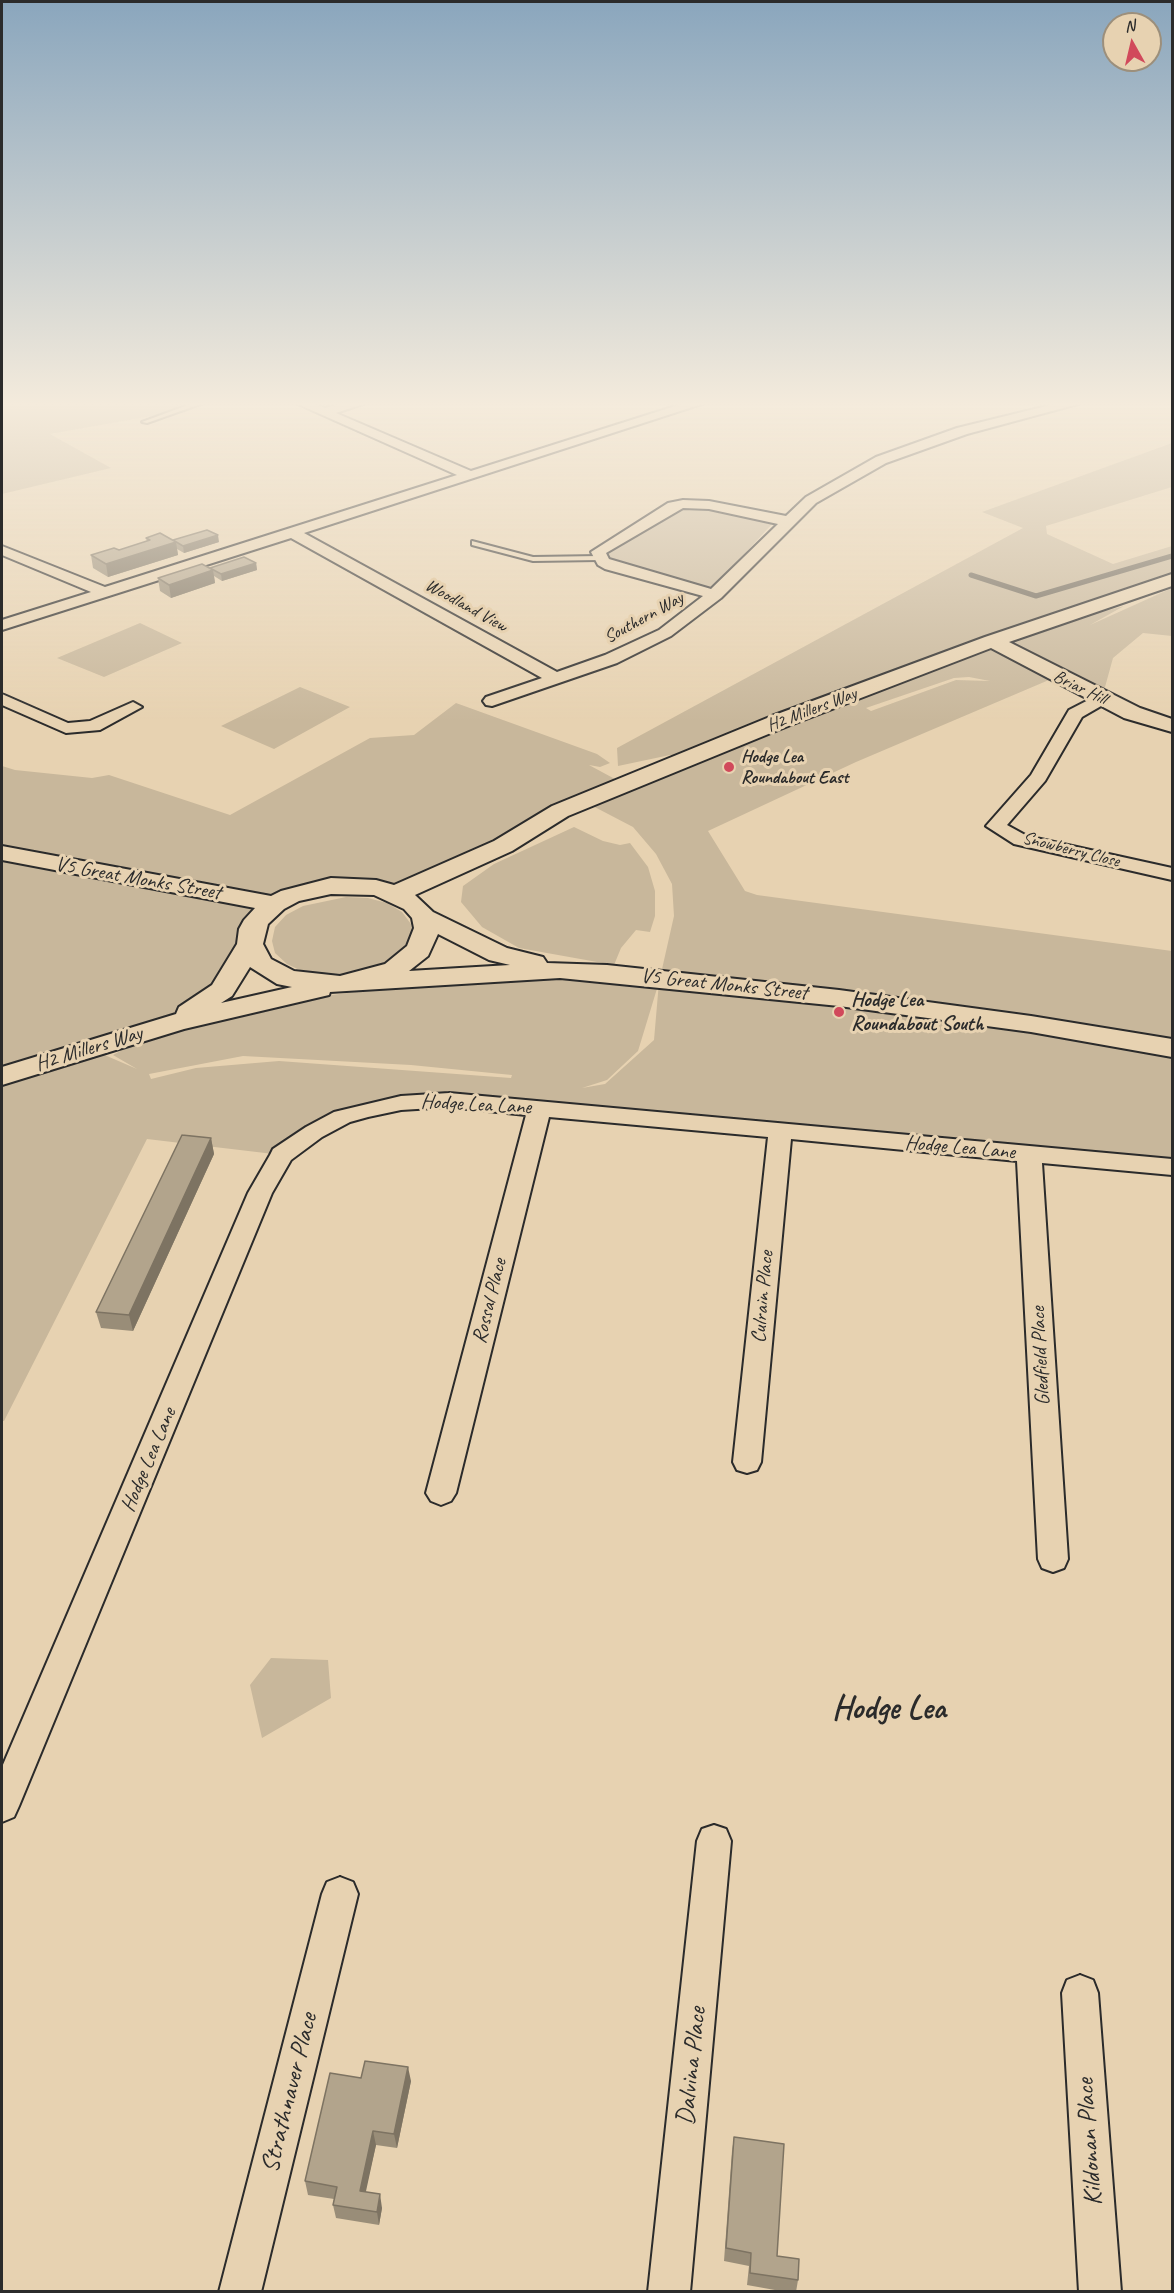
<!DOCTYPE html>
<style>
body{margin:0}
#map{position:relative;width:1174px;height:2293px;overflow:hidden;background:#e7d2b1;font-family:Caveat,sans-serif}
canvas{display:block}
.frame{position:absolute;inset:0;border:3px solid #2b2b2b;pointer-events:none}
.north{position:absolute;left:1102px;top:12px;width:60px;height:60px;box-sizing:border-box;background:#e7d2b1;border:2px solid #9c8f7b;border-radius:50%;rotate:352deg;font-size:16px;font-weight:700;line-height:24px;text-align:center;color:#2b2b2b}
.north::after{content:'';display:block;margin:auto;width:21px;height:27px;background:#d1495b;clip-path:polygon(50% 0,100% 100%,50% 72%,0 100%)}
</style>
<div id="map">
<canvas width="1174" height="2293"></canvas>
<div class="frame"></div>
<div class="north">N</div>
</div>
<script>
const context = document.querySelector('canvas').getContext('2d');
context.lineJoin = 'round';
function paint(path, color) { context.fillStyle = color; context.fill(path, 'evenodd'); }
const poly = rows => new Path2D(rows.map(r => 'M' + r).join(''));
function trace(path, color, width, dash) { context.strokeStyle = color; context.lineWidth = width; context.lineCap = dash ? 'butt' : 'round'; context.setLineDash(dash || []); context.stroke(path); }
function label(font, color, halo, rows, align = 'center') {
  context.font = font + ' Caveat,sans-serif'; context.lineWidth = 6; context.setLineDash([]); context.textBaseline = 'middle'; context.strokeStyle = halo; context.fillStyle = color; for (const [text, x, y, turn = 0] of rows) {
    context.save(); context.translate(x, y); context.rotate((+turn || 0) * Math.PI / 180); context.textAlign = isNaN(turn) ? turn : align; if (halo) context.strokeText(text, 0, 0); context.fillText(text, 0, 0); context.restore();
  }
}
paint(poly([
 [2,401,170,401,186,410,50,434,111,468,2,494],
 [1172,443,1172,487,1046,526,1047,534,1113,564,1172,546,1172,580,1004,638,1124,606,1090,625,1172,588,1172,636,1143,633,1113,658,1102,698,1056,677,856,762,708,831,745,891,757,895,1172,951,1172,1167,449,1100,364,1110,282,1155,147,1139,4,1421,2,1421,2,766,15,770,92,778,109,775,230,815,370,738,414,735,456,703,597,754,610,763,600,767,589,765,626,785,695,756,670,755,618,766,617,748,1023,528,982,512],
 [969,677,990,681,956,680,871,711,866,708,954,678],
 [587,803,633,827,656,854,672,884,674,916,660,978,560,970,404,975,364,991,191,1012,290,896,376,888,396,894],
 [659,982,654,1040,605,1084,582,1088,607,1080,638,1051],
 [166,1026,113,1055,137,1069,93,1050],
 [243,1056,411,1065,512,1075,511,1078,279,1061,196,1068,151,1079,149,1074],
 [686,507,706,507,772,524,711,590,610,563,607,554,616,546,668,513],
 [140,623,182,643,104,677,57,658],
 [300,687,350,707,274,749,221,726],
 [574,827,603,841,620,845,630,843,648,867,655,891,655,916,650,932,636,930,621,948,614,965,519,948,482,927,461,902,463,886,494,864],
 [346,897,368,898,387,903,402,912,411,924,412,937,406,950,392,961,373,970,350,975,326,976,304,972,287,964,275,953,272,941,275,927,286,915,303,906],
 [271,1658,328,1660,331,1698,262,1738,250,1685]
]), '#c8b79b');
trace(poly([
 [971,575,1036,596,1172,556]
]), '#6f685c', 5);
const service = poly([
 [199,401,209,401,147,423,142,422,199,401],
 [472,541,533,557,599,556,603,558,599,560,533,561,472,545,472,541]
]);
const minor = poly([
 [291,401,308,401,325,408,351,401,372,401,336,413,471,471,691,401,711,401,304,533,557,672,605,655,659,630,703,596,605,569,598,565,591,552,668,503,683,500,709,501,786,516,806,497,876,457,957,428,1067,401,1089,401,967,434,886,463,816,503,721,598,671,636,617,663,492,706,486,705,483,701,486,697,542,678,291,538,2,630,2,620,91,592,2,555,2,546,105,587,457,475,291,401],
 [683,508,709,509,778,524,711,589,609,559,606,553,683,508],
 [1102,693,1111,698,1108,702,1082,717,1045,781,1007,825,1027,836,1172,868,1172,880,1014,844,986,826,1031,775,1069,710,1102,693],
 [2,694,68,723,90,721,133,702,142,707,100,730,66,733,2,705,2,694],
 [449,1093,1172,1159,1172,1175,1042,1163,1068,1559,1064,1568,1053,1572,1042,1568,1038,1559,1017,1161,791,1139,761,1462,757,1470,747,1473,737,1470,733,1462,768,1137,549,1117,456,1493,451,1501,441,1505,431,1501,426,1493,526,1115,449,1107,401,1110,368,1117,350,1122,322,1137,291,1160,272,1193,19,1806,14,1817,2,1822,2,1767,248,1193,270,1155,273,1149,306,1127,334,1112,401,1096,449,1093],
 [714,1825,726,1829,731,1841,690,2292,648,2292,697,1841,702,1829,714,1825],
 [340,1877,353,1882,358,1894,261,2292,219,2292,322,1894,327,1882,340,1877],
 [1080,1975,1093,1980,1098,1993,1121,2292,1079,2292,1062,1993,1067,1980,1080,1975]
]);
const tertiary = poly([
 [1172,574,1172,586,1009,642,1140,708,1172,719,1172,732,1124,718,991,648,788,726,568,816,512,851,415,895,433,912,507,948,543,957,547,963,607,965,839,990,1031,1016,1172,1039,1172,1057,1031,1032,839,1006,560,978,330,992,329,995,184,1029,2,1085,2,1067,176,1014,179,1007,212,985,237,944,239,929,244,920,255,908,2,860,2,846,271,896,281,891,331,878,376,880,394,885,494,841,552,806,772,716,985,637,1172,574],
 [331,894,374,895,404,909,412,918,414,928,407,946,385,964,340,976,294,971,271,959,263,944,268,924,284,909,299,901,331,894],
 [438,934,489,960,510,965,409,971,428,956,438,934],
 [250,967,277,984,292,987,221,1003,232,996,250,967]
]);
trace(service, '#2b2b2b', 4);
trace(minor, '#2b2b2b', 4);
trace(tertiary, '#2b2b2b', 4);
paint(service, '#e7d2b1');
paint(minor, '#e7d2b1');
paint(tertiary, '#e7d2b1');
paint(poly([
 [146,538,173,540,219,542,184,553,177,549,178,555,108,577,93,568,91,555,119,550,147,542],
 [256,563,257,570,222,581,214,576,215,583,171,598,160,591,158,578],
 [211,1138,214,1154,133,1331,101,1328,96,1312],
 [361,2078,411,2081,397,2148,376,2145,365,2192,382,2208,379,2225,336,2218,333,2205,334,2199,308,2195,305,2181],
 [734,2137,777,2256,798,2280,796,2292,786,2292,747,2285,749,2266,724,2261,732,2151]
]), '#998d78');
paint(poly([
 [218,535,219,542,184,553,183,546],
 [176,542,178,555,108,577,106,564],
 [256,563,257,570,222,581,221,574],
 [213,570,215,583,171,598,169,585],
 [211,1138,214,1154,133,1331,129,1315],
 [408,2067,411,2081,397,2148,394,2134],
 [373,2131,376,2145,363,2205,360,2191],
 [380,2194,382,2208,379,2225,377,2212]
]), '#7d7362');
const building = poly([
 [207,530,218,535,183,546,173,540,207,530],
 [160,533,176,542,106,564,91,555,114,548,119,550,150,540,146,538,160,533],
 [244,557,256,563,221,574,210,568,244,557],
 [202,564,213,570,169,585,158,578,202,564],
 [182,1135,211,1138,129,1315,96,1312,182,1135],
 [365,2061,408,2067,394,2134,373,2131,360,2191,380,2194,377,2212,333,2205,337,2187,305,2181,330,2073,361,2078,365,2061],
 [734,2137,784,2144,777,2256,799,2259,798,2280,750,2273,751,2253,726,2248,734,2137]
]);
paint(building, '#b2a48c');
trace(building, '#7d7362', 1.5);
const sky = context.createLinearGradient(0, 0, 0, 722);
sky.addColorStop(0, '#8aa6bd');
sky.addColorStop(0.56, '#f4ebdc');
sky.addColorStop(1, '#f4ebdc00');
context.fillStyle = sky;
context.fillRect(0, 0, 1174, 722);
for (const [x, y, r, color] of [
 [729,767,6,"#d1495b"],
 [839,1012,6,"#d1495b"]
]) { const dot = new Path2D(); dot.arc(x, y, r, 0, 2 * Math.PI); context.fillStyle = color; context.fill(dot); trace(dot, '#e7d2b1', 2); }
label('18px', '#2b2b2b', '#e7d2b1', [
 ["Woodland View",466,606,29],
 ["Southern Way",644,618,-29],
 ["Briar Hill",1080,688,26],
 ["H2 Millers Way",812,710,-21],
 ["Snowberry Close",1071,850,14]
]);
label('bold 18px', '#2b2b2b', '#e7d2b1', [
 ["Hodge Lea",741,757],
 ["Roundabout East",741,778]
], 'left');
label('21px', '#2b2b2b', '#e7d2b1', [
 ["V5 Great Monks Street",138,879,10],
 ["V5 Great Monks Street",724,985,6],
 ["H2 Millers Way",89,1049,-17],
 ["Hodge Lea Lane",476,1105,3],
 ["Hodge Lea Lane",960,1148,5],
 ["Culrain Place",763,1297,-85],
 ["Rossal Place",490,1301,-76],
 ["Gledfield Place",1041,1356,-93],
 ["Hodge Lea Lane",149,1460,-67]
]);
label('bold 21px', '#2b2b2b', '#e7d2b1', [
 ["Hodge Lea",851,1000],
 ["Roundabout South",851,1024]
], 'left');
label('26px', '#2b2b2b', '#e7d2b1', [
 ["Dalvina Place",692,2066,-84],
 ["Strathnaver Place",290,2093,-76],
 ["Kildonan Place",1090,2142,-94]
]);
label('bold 33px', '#2b2b2b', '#e7d2b1', [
 ["Hodge Lea",889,1709]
]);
</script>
